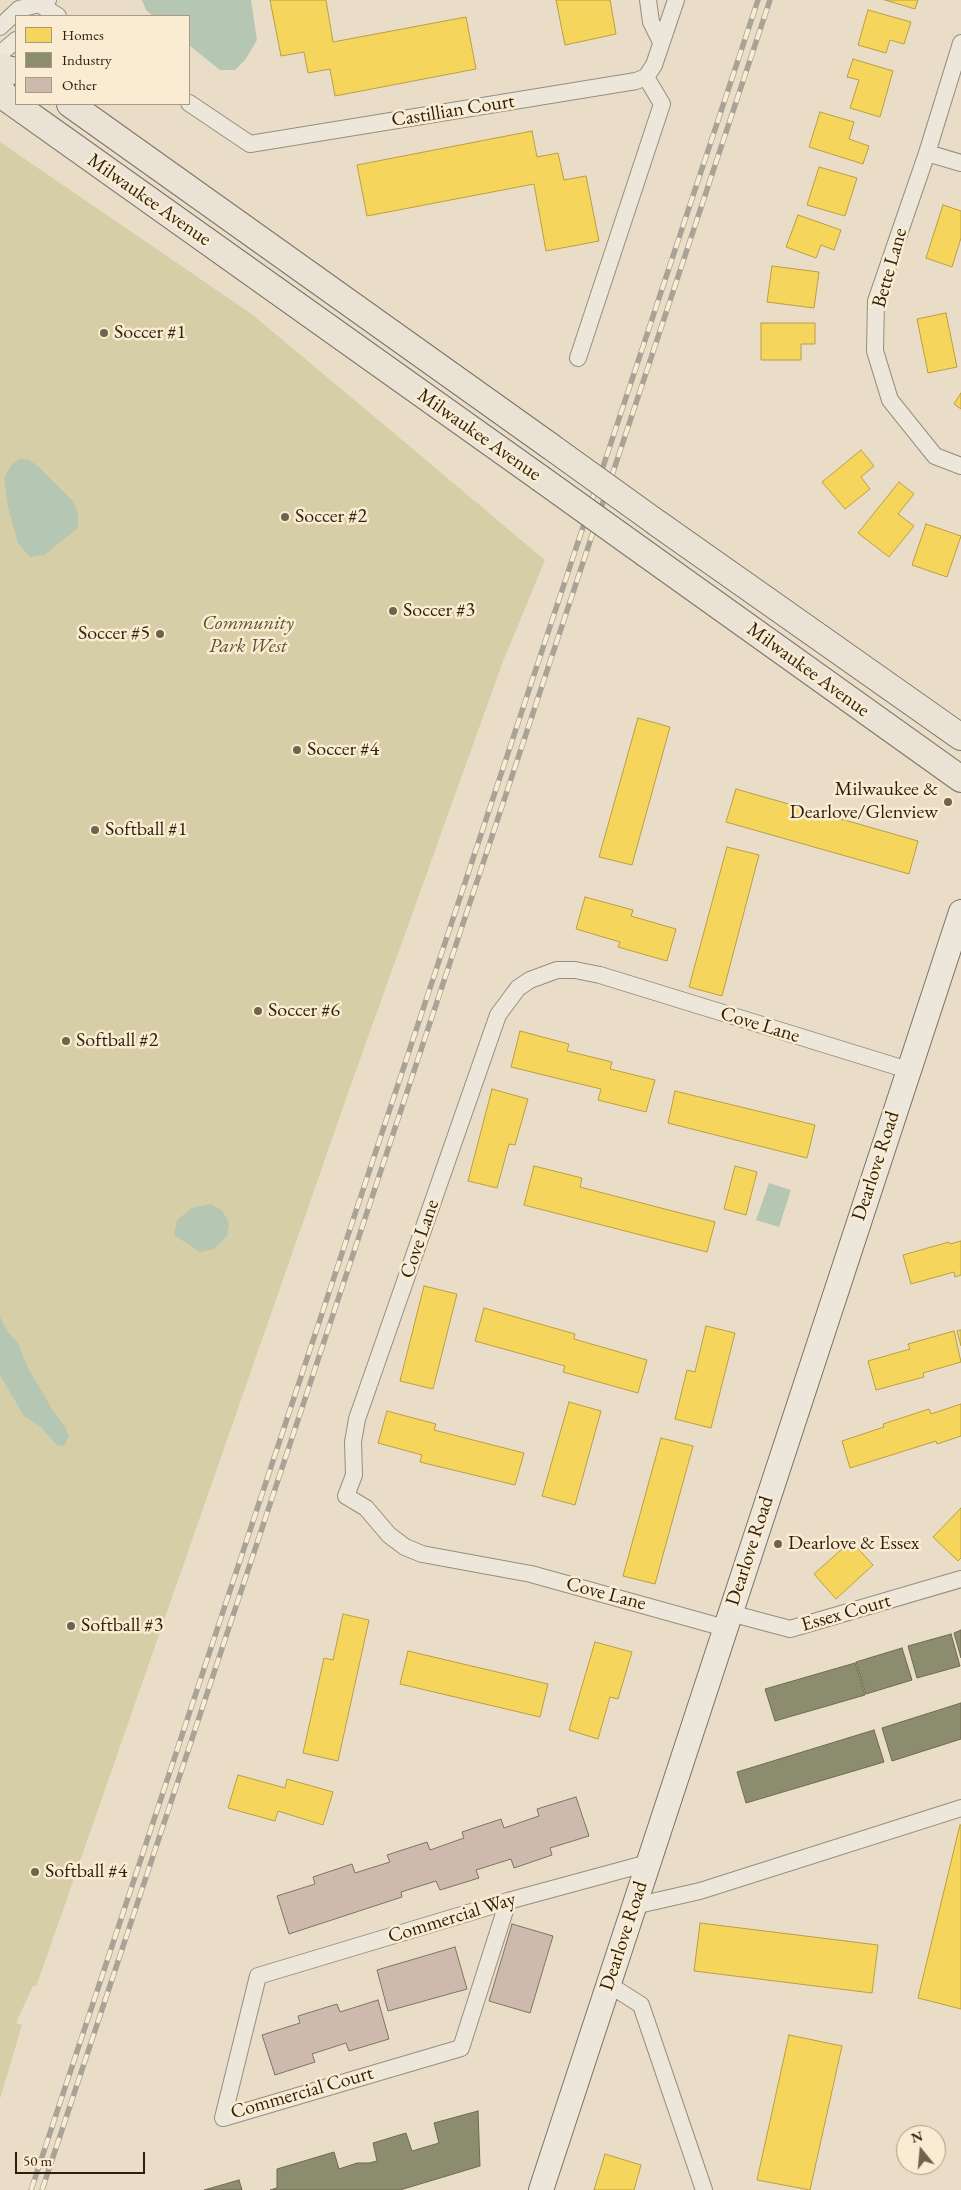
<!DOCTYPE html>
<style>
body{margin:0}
#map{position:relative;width:961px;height:2190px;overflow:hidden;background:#eaddc7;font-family:"EB Garamond",serif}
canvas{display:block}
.legend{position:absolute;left:15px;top:15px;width:175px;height:90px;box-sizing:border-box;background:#faecd2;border:1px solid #a89a82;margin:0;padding:6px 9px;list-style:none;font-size:15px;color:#2e1f0b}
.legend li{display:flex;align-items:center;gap:10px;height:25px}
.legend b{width:25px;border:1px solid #a89a82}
.north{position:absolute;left:896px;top:2125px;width:50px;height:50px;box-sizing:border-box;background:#faecd2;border:1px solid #a89a82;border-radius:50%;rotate:343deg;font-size:14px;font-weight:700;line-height:20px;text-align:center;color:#2e1f0b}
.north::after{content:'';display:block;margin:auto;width:18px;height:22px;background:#70624d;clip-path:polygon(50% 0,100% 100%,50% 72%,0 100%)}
.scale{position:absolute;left:15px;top:2152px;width:130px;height:22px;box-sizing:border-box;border:2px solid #2e1f0b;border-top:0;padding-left:6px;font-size:15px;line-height:18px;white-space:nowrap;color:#2e1f0b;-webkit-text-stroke:4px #faecd2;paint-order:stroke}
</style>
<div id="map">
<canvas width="961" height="2190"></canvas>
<ul class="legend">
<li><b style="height:14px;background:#f6d55c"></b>Homes</li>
<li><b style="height:14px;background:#8c8c6e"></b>Industry</li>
<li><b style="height:14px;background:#ceb9ad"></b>Other</li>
</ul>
<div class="north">N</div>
<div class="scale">50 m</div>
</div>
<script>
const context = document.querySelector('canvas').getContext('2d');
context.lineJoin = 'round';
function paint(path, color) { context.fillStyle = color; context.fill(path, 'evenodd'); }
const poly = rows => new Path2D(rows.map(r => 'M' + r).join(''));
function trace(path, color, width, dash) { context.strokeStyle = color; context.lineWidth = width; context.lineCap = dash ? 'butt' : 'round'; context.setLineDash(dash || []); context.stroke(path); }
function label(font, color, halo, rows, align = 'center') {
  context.font = font + ' "EB Garamond",serif'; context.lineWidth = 5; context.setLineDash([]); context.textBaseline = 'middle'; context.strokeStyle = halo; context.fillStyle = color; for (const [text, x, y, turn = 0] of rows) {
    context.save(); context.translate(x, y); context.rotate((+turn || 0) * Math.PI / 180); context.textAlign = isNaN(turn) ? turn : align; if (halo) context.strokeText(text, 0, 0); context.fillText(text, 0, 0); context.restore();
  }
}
paint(poly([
 [0,142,253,315,545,560,502,664,354,1076,42,1970,36,1986,33,1986,16,2023,22,2025,0,2099]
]), '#d5cea6');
paint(poly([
 [142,0,251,0,257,40,245,60,235,70,220,70,189,45,189,16,153,16,146,10],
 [20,459,28,459,41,469,72,500,78,513,78,528,44,555,30,557,18,543,8,507,4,478,12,464],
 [769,1183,791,1190,779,1227,756,1220],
 [211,1204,222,1210,229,1223,227,1236,214,1249,200,1252,174,1235,177,1220,192,1208],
 [0,1317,7,1331,18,1343,27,1366,52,1409,65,1427,69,1437,64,1446,57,1445,40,1426,24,1416,0,1375]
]), '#b5c7b3');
const homes = poly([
 [270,0,326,0,333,42,466,17,476,69,335,96,330,69,308,73,304,52,281,56,270,0],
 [556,0,610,0,616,34,565,45,556,0],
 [885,0,918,0,915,9,885,0],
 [868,10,911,22,904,44,890,40,886,53,858,45,868,10],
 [853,59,893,71,880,117,850,108,859,80,847,77,853,59],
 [820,112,854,122,849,139,869,146,863,164,809,147,820,112],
 [532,131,537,157,558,153,564,180,586,176,599,241,546,251,534,184,367,216,357,165,532,131],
 [819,167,857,178,845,216,807,205,819,167],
 [943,205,961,211,961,238,952,267,926,258,943,205],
 [798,215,841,230,834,250,821,245,816,258,786,247,798,215],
 [772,266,819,272,814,308,767,302,772,266],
 [946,313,957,367,928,373,917,319,946,313],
 [761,323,815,323,815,344,801,344,801,360,761,360,761,323],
 [961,393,961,409,954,404,961,393],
 [861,450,874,466,861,477,870,489,845,509,822,482,861,450],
 [899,482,914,494,898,514,914,526,889,557,858,533,899,482],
 [926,524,961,536,947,577,912,565,926,524],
 [638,718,670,727,632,865,599,857,638,718],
 [736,789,918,841,909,874,726,822,736,789],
 [727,847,759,855,722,996,689,987,727,847],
 [585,897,633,910,631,916,676,929,667,961,618,947,620,942,576,929,585,897],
 [520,1031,569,1044,567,1051,612,1062,610,1069,655,1080,646,1112,598,1100,601,1089,511,1067,520,1031],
 [492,1089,528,1099,515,1145,509,1144,497,1188,468,1181,492,1089],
 [675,1091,815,1125,807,1158,668,1123,675,1091],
 [534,1166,582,1178,580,1187,715,1222,707,1252,524,1205,534,1166],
 [735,1166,757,1172,746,1215,724,1209,735,1166],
 [961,1241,961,1275,955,1277,954,1272,911,1284,903,1255,949,1242,950,1244,961,1241],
 [424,1286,457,1294,433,1389,400,1381,424,1286],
 [484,1308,575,1334,574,1339,647,1360,638,1393,563,1372,565,1366,475,1341,484,1308],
 [706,1326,735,1333,711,1428,675,1419,687,1370,695,1372,706,1326],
 [961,1330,961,1346,957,1331,961,1330],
 [954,1331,961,1362,923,1373,924,1377,876,1390,868,1361,910,1349,908,1344,954,1331],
 [569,1402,601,1411,575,1505,542,1496,569,1402],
 [961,1404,961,1436,937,1444,936,1441,850,1468,842,1441,884,1427,883,1424,929,1409,931,1414,961,1404],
 [387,1411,436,1424,434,1430,524,1453,515,1485,420,1462,422,1455,378,1443,387,1411],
 [661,1438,693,1446,655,1584,623,1576,661,1438],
 [961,1508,961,1558,958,1561,933,1537,961,1508],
 [851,1541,873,1565,836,1599,814,1574,851,1541],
 [343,1614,369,1620,338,1761,303,1753,324,1658,333,1660,343,1614],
 [595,1642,632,1652,618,1699,610,1697,598,1739,569,1730,595,1642],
 [408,1651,548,1684,540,1717,400,1684,408,1651],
 [238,1775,285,1788,287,1779,333,1792,323,1825,278,1811,275,1821,228,1808,238,1775],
 [960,1825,961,1825,961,2009,918,1998,960,1825],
 [700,1923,878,1945,872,1993,694,1971,700,1923],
 [789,2035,842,2046,810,2190,757,2180,789,2035],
 [605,2154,641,2165,634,2190,594,2190,605,2154]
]);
paint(homes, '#f6d55c');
trace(homes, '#ba9e44', 1);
const industry = poly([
 [961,1630,961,1658,954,1633,961,1630],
 [951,1634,960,1666,917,1678,908,1646,951,1634],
 [902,1648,912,1680,866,1694,856,1662,902,1648],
 [855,1663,865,1695,775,1721,765,1689,855,1663],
 [961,1703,961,1739,892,1761,882,1728,961,1703],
 [874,1730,884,1762,746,1803,737,1772,874,1730],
 [478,2111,480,2166,400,2190,270,2190,277,2188,277,2169,334,2152,339,2169,357,2163,369,2163,377,2161,373,2143,406,2133,412,2151,439,2143,434,2123,478,2111],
 [239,2180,242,2190,204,2190,239,2180]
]);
paint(industry, '#8c8c6e');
trace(industry, '#706b50', 1);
const building = poly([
 [576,1797,589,1836,550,1848,552,1855,514,1868,511,1859,476,1870,479,1878,440,1890,436,1881,401,1892,402,1897,289,1934,277,1896,315,1884,313,1877,352,1864,355,1873,390,1862,387,1855,427,1842,430,1850,464,1838,462,1832,501,1819,504,1828,539,1816,537,1809,576,1797],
 [512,1924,553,1936,530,2013,489,2001,512,1924],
 [455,1947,467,1989,388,2011,377,1970,455,1947],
 [378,2000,389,2039,349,2051,346,2043,312,2054,315,2062,275,2075,262,2035,300,2023,298,2016,337,2004,340,2012,378,2000]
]);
paint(building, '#ceb9ad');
trace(building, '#7d7366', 1);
const minor = poly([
 [48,0,39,4,58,16],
 [648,0,651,22,661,42],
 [0,27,19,9,39,4],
 [961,43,927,153,876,301,875,351,890,400,935,456,961,466],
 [0,54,16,40],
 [189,103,250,144,636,81,646,77,654,65,676,0],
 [927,153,961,163],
 [578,358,662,104,646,77],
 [730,1613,790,1629,961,1579],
 [725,1628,531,1574,422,1554,405,1547,389,1535,366,1508,346,1496,354,1475,353,1442,357,1419,498,1015,518,988,530,980,557,970,575,970,600,975,908,1070],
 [634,1906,700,1891,961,1808],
 [608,1984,641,2005,704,2190],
 [223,2118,258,1976,508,1901,648,1863],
 [223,2118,461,2048,508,1901]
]);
const secondary = poly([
 [541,2190,961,912]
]);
const primary = poly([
 [0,67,16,71],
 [0,87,6,98,540,478],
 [70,104,550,446],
 [657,523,961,737],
 [646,554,961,779]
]);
trace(minor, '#968e7f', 18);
trace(secondary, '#7d7366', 26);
trace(primary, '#7d7366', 28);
trace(minor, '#ede6db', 16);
trace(secondary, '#ede6db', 24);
trace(primary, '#e9e2d5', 26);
const rail = poly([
 [31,2190,758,0],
 [42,2190,770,0]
]);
trace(rail, '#a8a297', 5.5);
trace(rail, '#faecd2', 4, [11]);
const primaryBridge = poly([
 [550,446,657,523],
 [540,478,646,554]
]);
trace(primaryBridge, '#7d7366', 28, []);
trace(primaryBridge, '#e9e2d5', 26);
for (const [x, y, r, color] of [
 [104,333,5,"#70624d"],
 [285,517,5,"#70624d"],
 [393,611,5,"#70624d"],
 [160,634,5,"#70624d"],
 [297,750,5,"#70624d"],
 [948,802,5,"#70624d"],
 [95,830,5,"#70624d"],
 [258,1011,5,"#70624d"],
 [66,1041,5,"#70624d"],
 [778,1544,5,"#70624d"],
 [71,1626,5,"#70624d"],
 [35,1872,5,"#70624d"]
]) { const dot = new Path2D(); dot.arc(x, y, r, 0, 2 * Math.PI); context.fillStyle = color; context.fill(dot); trace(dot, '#faecd2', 2); }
label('20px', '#2e1f0b', '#faecd2', [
 ["Castillian Court",453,111,-9],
 ["Milwaukee Avenue",149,200,35],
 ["Bette Lane",890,268,-74],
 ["Milwaukee Avenue",479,435,35],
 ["Milwaukee Avenue",808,670,36],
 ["Cove Lane",760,1025,17],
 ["Dearlove Road",876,1166,-72],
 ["Cove Lane",420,1239,-71],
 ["Dearlove Road",750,1551,-72],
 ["Cove Lane",606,1594,15],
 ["Essex Court",846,1613,-16],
 ["Commercial Way",452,1918,-17],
 ["Dearlove Road",624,1936,-72],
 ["Commercial Court",302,2093,-16]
]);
label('20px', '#2e1f0b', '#faecd2', [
 ["Soccer #1",114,333],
 ["Soccer #2",295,517],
 ["Soccer #3",403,611],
 ["Soccer #5",150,634,"right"],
 ["Soccer #4",307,750],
 ["Milwaukee &",938,790,"right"],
 ["Dearlove/Glenview",938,813,"right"],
 ["Softball #1",105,830],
 ["Soccer #6",268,1011],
 ["Softball #2",76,1041],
 ["Dearlove & Essex",788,1544],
 ["Softball #3",81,1626],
 ["Softball #4",45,1872]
], 'left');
label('italic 20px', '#5b5031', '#faecd2', [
 ["Community",248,624],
 ["Park West",248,647]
]);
</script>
